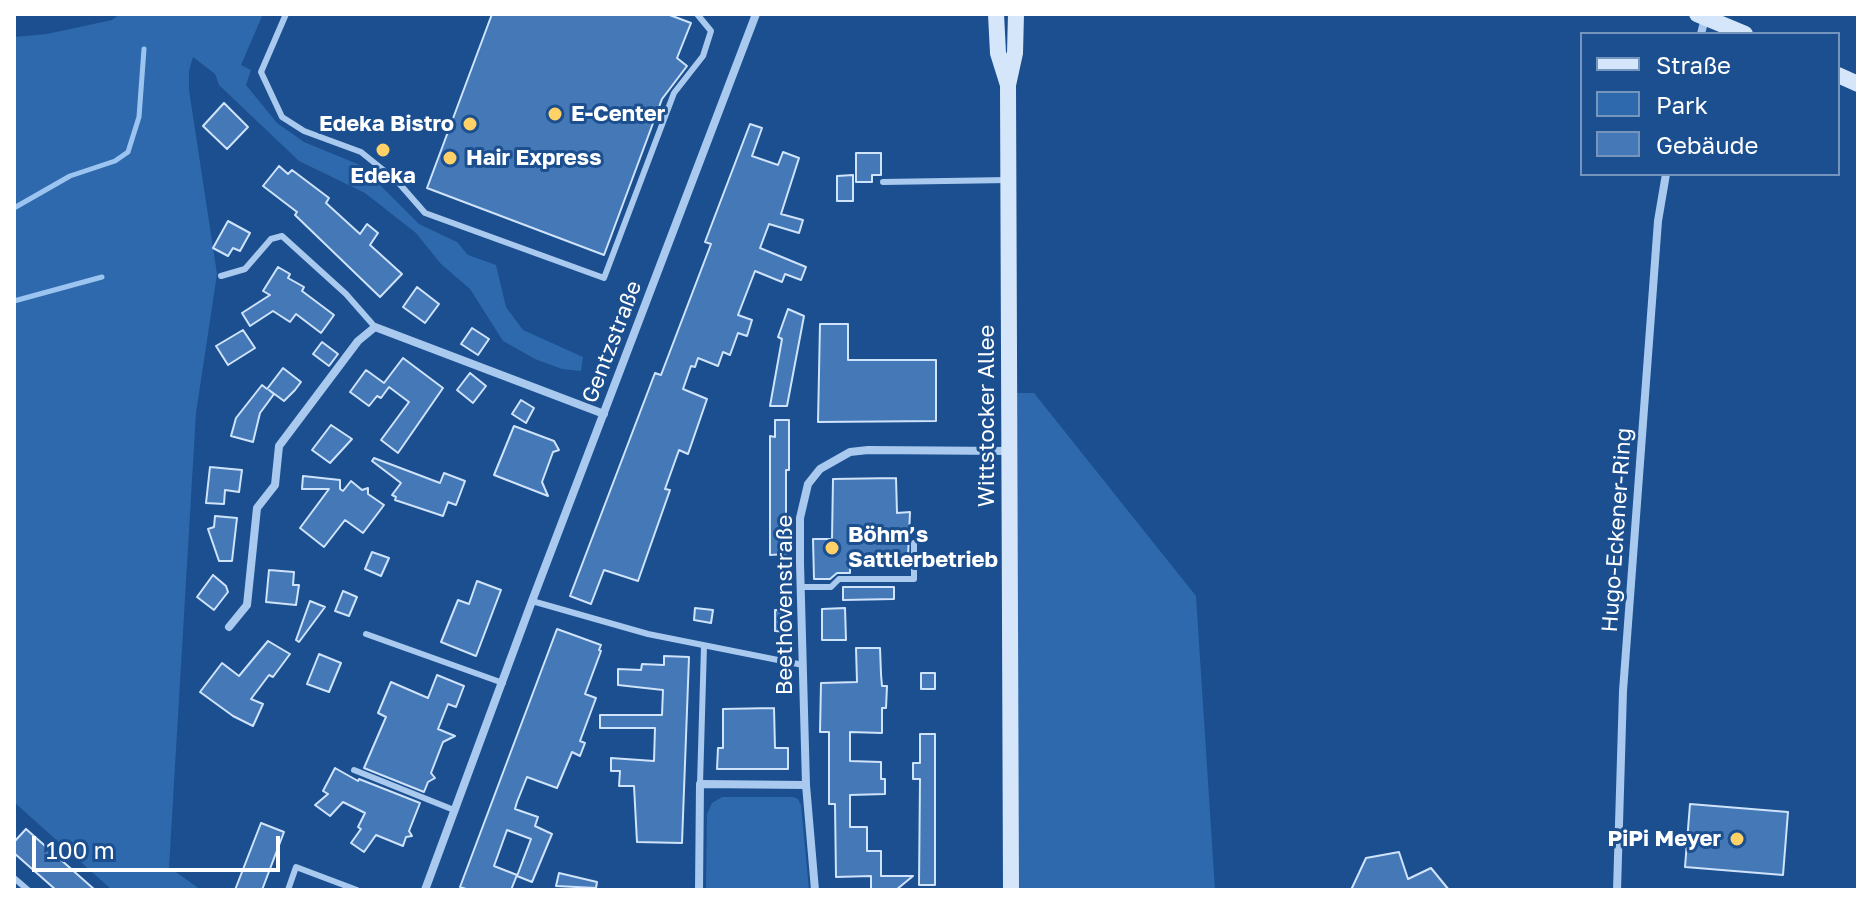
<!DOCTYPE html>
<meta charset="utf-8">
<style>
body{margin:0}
#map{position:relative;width:1872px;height:904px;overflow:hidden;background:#1b4f8f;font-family:"Golos Text",sans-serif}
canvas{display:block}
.frame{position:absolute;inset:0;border:16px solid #fff;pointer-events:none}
.legend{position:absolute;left:1580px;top:32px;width:260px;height:144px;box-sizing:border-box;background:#1b4f8f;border:2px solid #7695bc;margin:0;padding:10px 14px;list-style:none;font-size:24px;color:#fff}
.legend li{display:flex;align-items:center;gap:16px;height:40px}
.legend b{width:40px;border:2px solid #7695bc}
.scale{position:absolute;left:32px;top:836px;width:248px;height:36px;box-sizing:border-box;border:4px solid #fff;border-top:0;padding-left:10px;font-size:24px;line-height:28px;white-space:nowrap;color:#fff;-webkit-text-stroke:6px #1b4f8f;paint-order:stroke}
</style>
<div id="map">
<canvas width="1872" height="904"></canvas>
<div class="frame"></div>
<ul class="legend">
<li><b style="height:10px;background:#d6e6fa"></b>Straße</li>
<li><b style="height:22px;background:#2e69ad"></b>Park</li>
<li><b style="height:22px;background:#4478b7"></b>Gebäude</li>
</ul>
<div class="scale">100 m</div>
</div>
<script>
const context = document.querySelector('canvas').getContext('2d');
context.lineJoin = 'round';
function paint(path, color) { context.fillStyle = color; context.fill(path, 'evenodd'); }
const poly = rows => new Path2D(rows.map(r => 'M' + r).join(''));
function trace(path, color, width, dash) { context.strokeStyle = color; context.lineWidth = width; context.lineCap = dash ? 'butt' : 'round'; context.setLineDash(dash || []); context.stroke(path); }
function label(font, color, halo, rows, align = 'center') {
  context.font = font + ' "Golos Text",sans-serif'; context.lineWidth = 6; context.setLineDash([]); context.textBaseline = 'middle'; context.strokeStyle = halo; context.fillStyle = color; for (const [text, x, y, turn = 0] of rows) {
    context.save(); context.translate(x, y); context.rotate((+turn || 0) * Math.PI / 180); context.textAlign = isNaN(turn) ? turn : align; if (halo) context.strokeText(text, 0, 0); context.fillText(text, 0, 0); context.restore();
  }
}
paint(poly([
 [120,14,263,14,241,65,251,70,246,85,277,123,304,142,360,165,419,224,457,242,468,255,496,265,506,307,523,330,583,357,581,371,562,369,535,359,503,341,470,289,441,264,416,233,365,193,299,161,219,85,215,74,193,57,189,71,189,90,217,274,196,413,169,867,201,890,112,890,14,802,14,37,47,34,112,20],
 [1017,393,1034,393,1196,596,1215,890,1018,890],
 [722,797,793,797,798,799,801,805,809,890,706,890,707,814,712,803]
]), '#2e69ad');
trace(poly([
 [14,208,70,176,115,161,128,152,139,117,144,49],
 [14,301,102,277]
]), '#9cc4f0', 5);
const building = poly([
 [492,14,667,14,691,23,677,58,687,66,662,99,604,255,427,188,492,14],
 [224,103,248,127,227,149,203,126,224,103],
 [750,124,762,128,752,156,778,165,783,152,799,158,781,214,803,220,799,233,769,224,760,248,806,267,801,280,785,274,782,282,755,271,738,315,752,320,747,336,738,333,730,355,723,352,718,366,698,358,695,367,691,366,683,389,707,399,688,454,679,450,665,489,670,490,638,581,604,570,591,604,570,596,655,373,661,375,711,244,705,242,750,124],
 [856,153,881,153,881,175,872,175,872,182,856,182,856,153],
 [279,166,288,174,292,170,329,198,326,203,360,234,367,224,378,233,370,245,402,274,380,297,295,215,297,212,263,186,279,166],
 [853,175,853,201,837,201,837,176,853,175],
 [228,221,250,233,240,251,233,248,228,256,213,248,228,221],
 [278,267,290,274,288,278,304,287,302,291,334,315,321,333,296,314,290,322,273,311,250,326,242,313,270,295,263,291,278,267],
 [417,287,439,304,425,323,403,307,417,287],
 [788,309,804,316,787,406,770,406,782,339,778,337,788,309],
 [820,324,848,324,848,360,936,360,936,421,818,422,820,324],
 [472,328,489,339,478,355,461,344,472,328],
 [243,330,255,348,228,365,216,346,243,330],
 [322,342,338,354,329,366,313,354,322,342],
 [403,358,443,388,398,453,381,440,409,402,389,387,381,398,377,396,369,406,350,392,366,370,384,383,403,358],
 [283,368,301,382,295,390,284,401,269,390,274,394,260,413,253,442,231,436,236,418,262,385,267,389,283,368],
 [470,373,486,386,473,403,457,390,470,373],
 [521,400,534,408,526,423,512,414,521,400],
 [775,420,789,420,789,470,786,470,786,554,770,555,770,436,775,437,775,420],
 [331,425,352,439,330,463,312,450,331,425],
 [514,426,554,441,559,450,553,452,542,482,548,496,494,475,514,426],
 [374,458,440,483,444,473,465,481,456,505,448,502,443,516,395,500,396,497,392,495,401,483,372,461,374,458],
 [210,467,242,470,239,492,225,490,224,504,206,503,210,467],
 [303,476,340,480,340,489,343,491,351,481,362,490,368,488,368,494,384,505,363,533,345,520,324,547,300,528,329,489,302,489,303,476],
 [896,478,897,513,910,512,908,557,850,558,850,573,837,573,830,579,814,579,813,539,832,539,833,479,896,478],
 [215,516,237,518,232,561,219,561,208,529,214,527,215,516],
 [372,552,389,558,381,576,365,569,372,552],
 [269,570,294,572,293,585,299,585,296,605,266,602,269,570],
 [213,575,226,586,228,592,214,610,197,597,213,575],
 [477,581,501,590,476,656,441,642,458,600,469,604,477,581],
 [843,587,894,587,894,599,843,600,843,587],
 [343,591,357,597,349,616,335,611,343,591],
 [310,601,325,607,299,642,296,640,310,601],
 [695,608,713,610,711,623,694,620,695,608],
 [845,608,846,640,822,640,822,609,845,608],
 [775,610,789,611,789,632,775,631,775,610],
 [557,629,601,645,599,650,601,651,585,694,596,698,580,741,585,743,580,756,572,752,557,788,527,777,517,802,515,809,538,817,535,826,552,834,532,882,517,876,531,839,507,830,494,866,517,875,511,890,469,890,460,887,557,629],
 [268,641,290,654,273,677,269,675,251,699,263,704,253,726,233,716,200,692,222,663,239,676,268,641],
 [856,648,880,648,881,674,882,686,887,686,886,708,882,708,882,733,850,732,850,761,881,762,881,779,885,779,885,794,850,795,850,827,867,827,867,851,881,851,881,876,913,876,896,890,871,890,871,876,836,877,835,804,829,804,829,732,820,732,821,683,857,682,856,648],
 [319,654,341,663,329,692,307,684,319,654],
 [664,656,689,657,682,843,637,842,634,786,619,786,620,771,611,771,611,758,654,761,655,728,600,728,600,715,662,715,663,690,618,685,618,669,641,670,642,664,664,665,664,656],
 [921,673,935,673,935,689,921,689,921,673],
 [437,675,464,686,456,707,448,704,438,729,455,736,443,742,431,773,435,778,428,782,424,792,364,768,386,717,378,713,391,682,428,698,437,675],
 [774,708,775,748,788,748,788,769,717,769,718,748,723,748,723,709,774,708],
 [920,734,935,734,935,885,919,885,920,779,913,779,913,763,920,763,920,734],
 [335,768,358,781,359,779,420,803,409,831,412,836,406,837,403,846,376,835,364,852,351,843,361,829,358,827,365,813,343,802,330,816,315,805,328,794,323,791,335,768],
 [1690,804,1788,812,1783,875,1685,867,1690,804],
 [261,823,284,832,262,890,235,890,261,823],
 [26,829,95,890,56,890,14,853,14,842,26,829],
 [1399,852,1408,879,1431,868,1449,890,1351,890,1366,858,1399,852],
 [559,873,597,882,596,888,556,886,559,873]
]);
paint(building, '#4478b7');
trace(building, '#cfe3fa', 2);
trace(poly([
 [286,14,261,72,282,117,304,131,361,152,397,181,425,213,604,278,674,93,703,56,711,31,697,14],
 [883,182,1008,180],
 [221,276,245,269,271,239,282,236,346,294,375,327],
 [801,587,831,587,839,579,914,579,914,543],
 [532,601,648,634,803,665],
 [366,634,503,683],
 [354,770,454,810],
 [700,784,704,646],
 [14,878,28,890],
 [288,890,296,867,357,890]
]), '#a9c9ee', 6);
trace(poly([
 [1701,34,1705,18],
 [229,627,247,605,257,508,275,485,279,446,358,341,375,327,604,414],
 [425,890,532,601,756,14],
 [699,890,700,784,806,785],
 [815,890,806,785,800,563,800,518,808,484,820,469,850,452,868,450,1009,451],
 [1617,890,1623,691,1658,221,1666,174]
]), '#a9c9ee', 8);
trace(poly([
 [996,14,998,53,1008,85],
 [1697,14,1745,34],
 [1838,75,1858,84],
 [1011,890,1008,85,1015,53,1016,14]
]), '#d6e6fa', 16);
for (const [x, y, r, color] of [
 [555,114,8,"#ffd166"],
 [470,124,8,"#ffd166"],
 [383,150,8,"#ffd166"],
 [450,158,8,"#ffd166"],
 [832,548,8,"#ffd166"],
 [1737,839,8,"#ffd166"]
]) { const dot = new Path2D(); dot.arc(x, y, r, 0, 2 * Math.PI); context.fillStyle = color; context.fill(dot); trace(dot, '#1b4f8f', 3); }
label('bold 22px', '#fff', '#1b4f8f', [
 ["E-Center",571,114],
 ["Edeka Bistro",454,124,"right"],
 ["Hair Express",466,158],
 ["Edeka",383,176,"center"],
 ["Böhm’s",848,535],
 ["Sattlerbetrieb",848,560],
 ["PiPi Meyer",1721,839,"right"]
], 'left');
label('22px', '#fff', '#1b4f8f', [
 ["Gentzstraße",612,342,-69],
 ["Wittstocker Allee",987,416,-90],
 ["Hugo-Eckener-Ring",1617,530,-86],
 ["Beethovenstraße",785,605,-90]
]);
</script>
